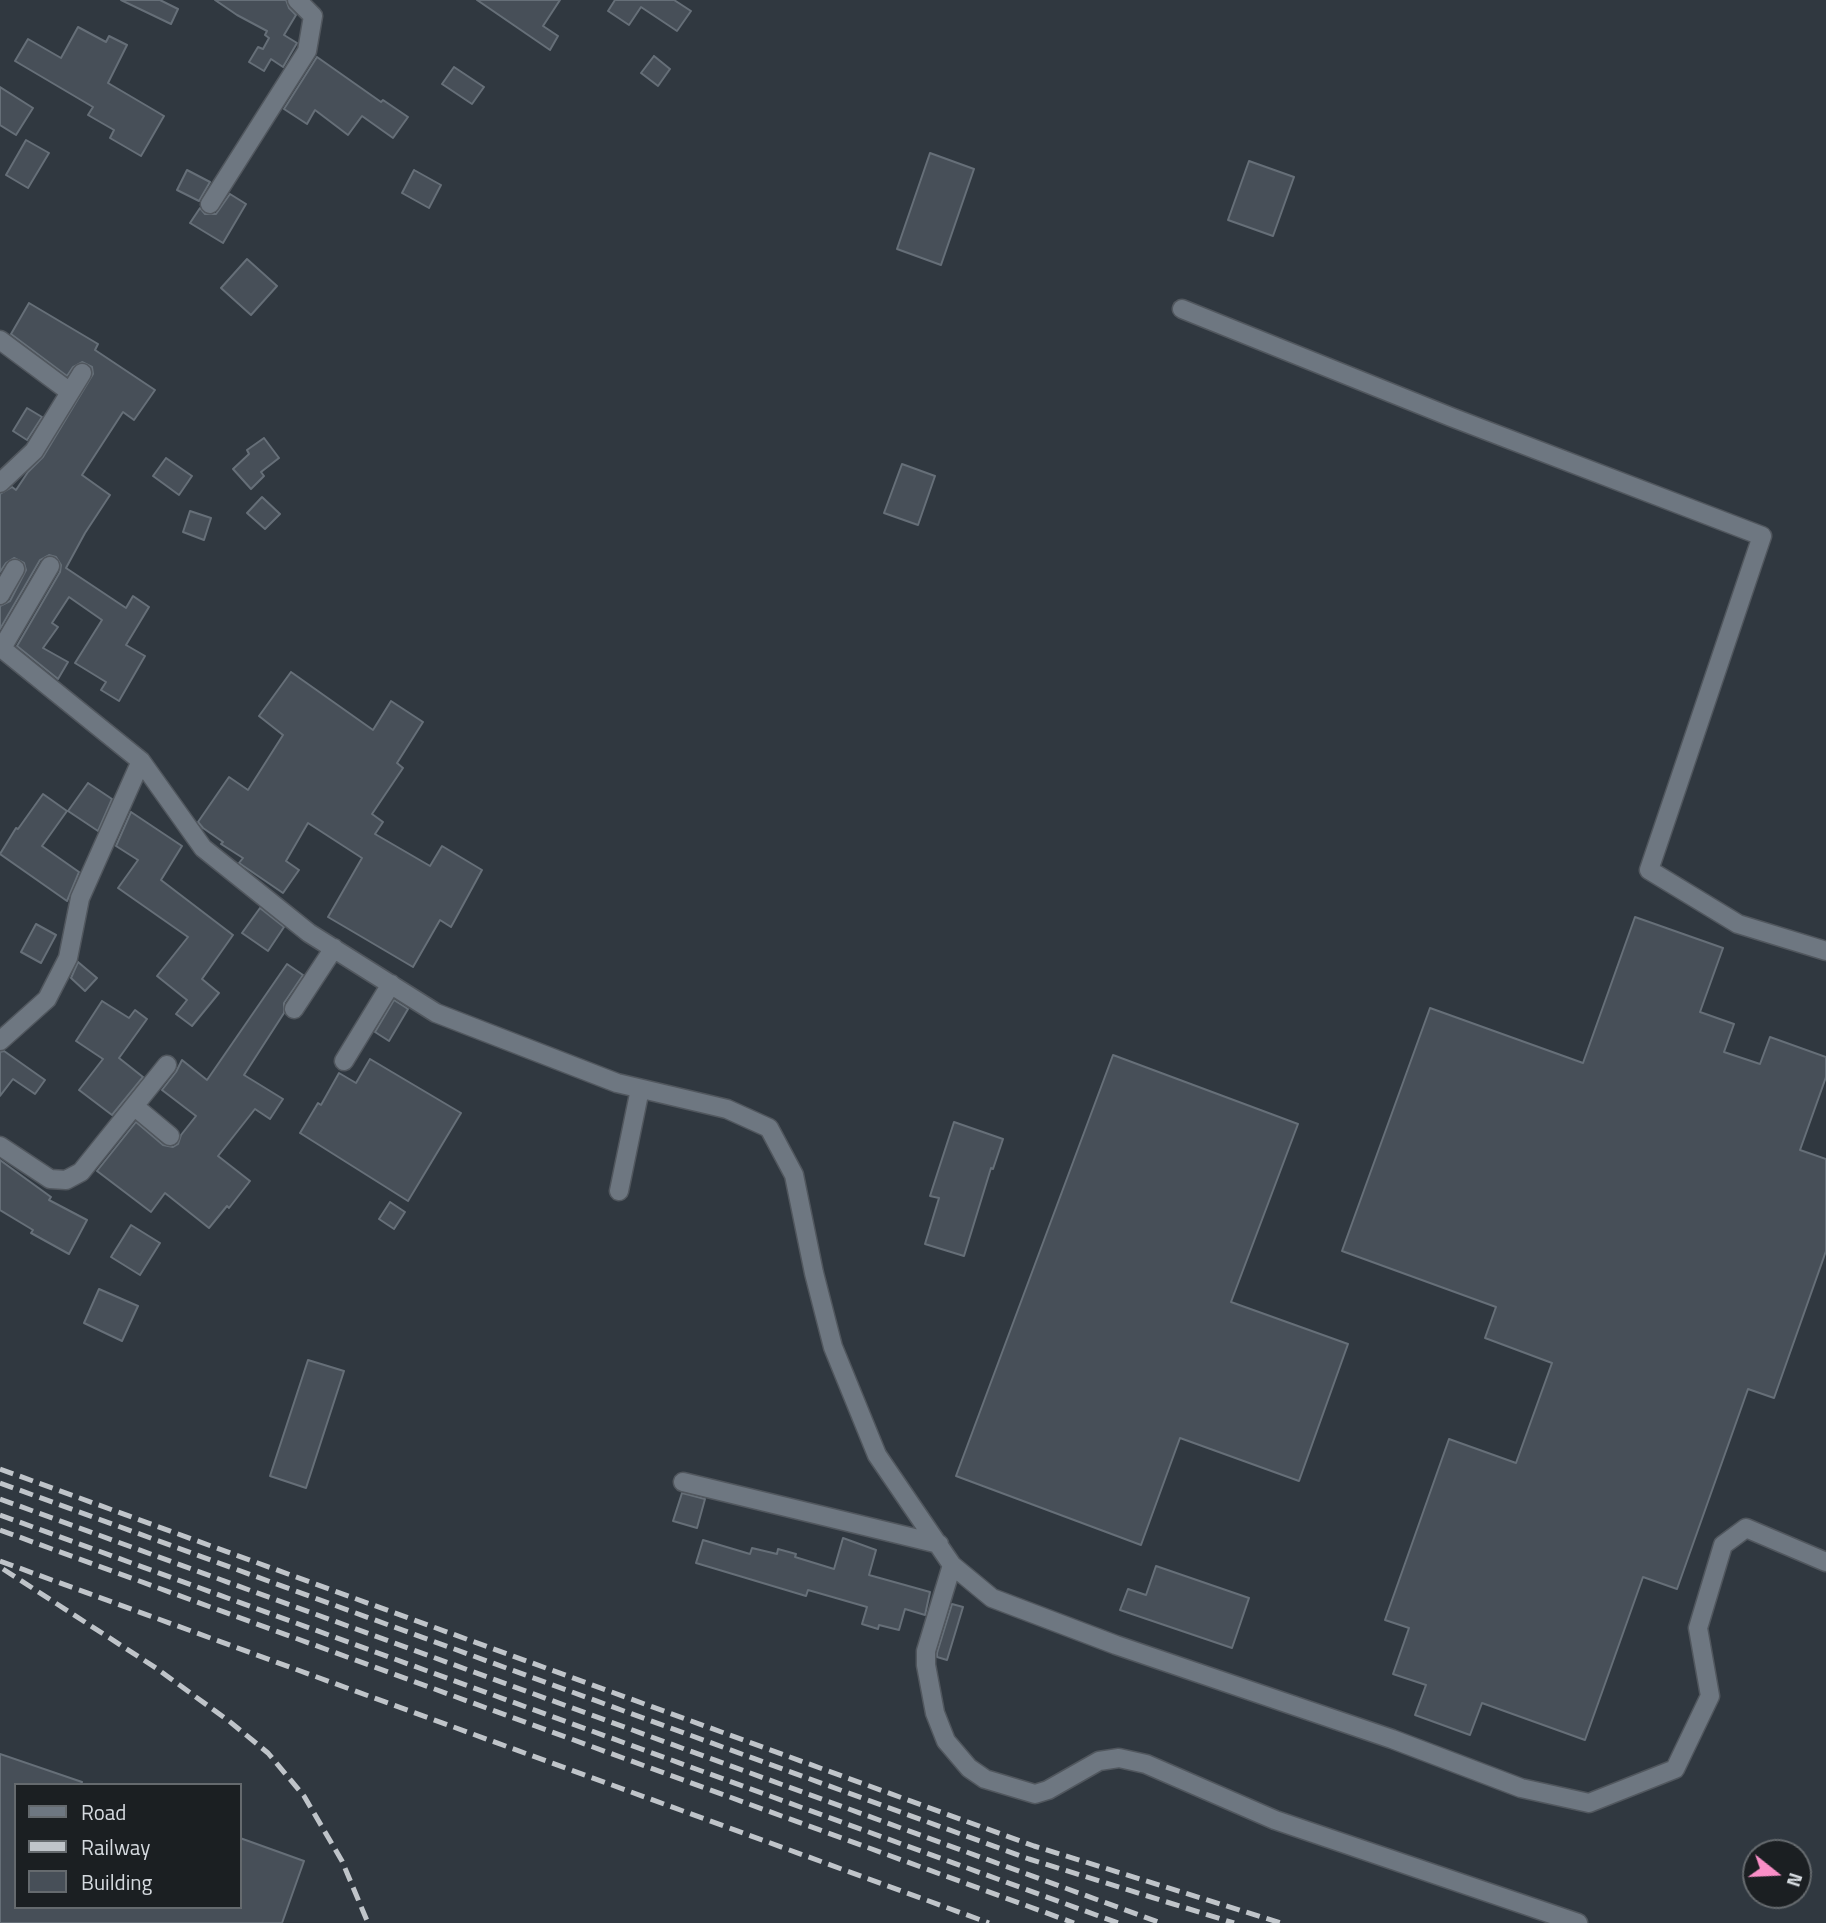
<!DOCTYPE html>
<style>
body{margin:0}
#map{position:relative;width:1826px;height:1923px;overflow:hidden;background:#303840;font-family:"Titillium Web",sans-serif}
canvas{display:block}
.legend{position:absolute;left:14px;top:1783px;width:228px;height:126px;box-sizing:border-box;background:#1b1f22;border:2px solid #656a6e;margin:0;padding:9px 12px;list-style:none;font-size:21px;color:#d5dadf}
.legend li{display:flex;align-items:center;gap:14px;height:35px}
.legend b{width:35px;border:2px solid #656a6e}
.north{position:absolute;left:1742px;top:1839px;width:70px;height:70px;box-sizing:border-box;background:#1b1f22;border:2px solid #656a6e;border-radius:50%;rotate:108deg;font-size:19px;font-weight:700;line-height:28px;text-align:center;color:#d5dadf}
.north::after{content:'';display:block;margin:auto;width:24px;height:32px;background:#fa8fc7;clip-path:polygon(50% 0,100% 100%,50% 72%,0 100%)}
</style>
<div id="map">
<canvas width="1826" height="1923"></canvas>
<ul class="legend">
<li><b style="height:9px;background:#6e7781"></b>Road</li>
<li><b style="height:9px;background:#bfc4c9"></b>Railway</li>
<li><b style="height:19px;background:#474f58"></b>Building</li>
</ul>
<div class="north">N</div>
</div>
<script>
const context = document.querySelector('canvas').getContext('2d');
context.lineJoin = 'round';
function paint(path, color) { context.fillStyle = color; context.fill(path, 'evenodd'); }
const poly = rows => new Path2D(rows.map(r => 'M' + r).join(''));
function trace(path, color, width, dash) { context.strokeStyle = color; context.lineWidth = width; context.lineCap = dash ? 'butt' : 'round'; context.setLineDash(dash || []); context.stroke(path); }
const building = poly([
 [121,0,160,0,178,9,171,24,121,0],
 [215,0,286,0,289,8,296,15,284,35,297,43,283,67,271,59,264,71,249,62,258,47,263,49,269,38,265,35,267,31,237,15,215,0],
 [477,0,560,0,543,26,558,36,550,50,477,0],
 [615,0,674,0,691,11,677,31,641,7,629,25,608,11,615,0],
 [78,27,106,42,109,36,127,45,108,83,164,116,141,156,110,138,114,130,88,115,93,107,15,61,28,39,61,58,78,27],
 [654,56,670,69,658,86,641,73,654,56],
 [317,57,381,102,383,100,408,117,393,138,362,116,348,135,315,110,307,124,284,109,317,57],
 [454,67,484,87,472,104,442,84,454,67],
 [0,87,33,108,16,135,0,125,0,87],
 [26,140,49,153,28,188,6,175,26,140],
 [930,153,974,169,941,265,897,249,930,153],
 [1249,161,1294,177,1273,236,1228,220,1249,161],
 [187,170,210,182,199,201,177,190,187,170],
 [414,170,441,185,429,208,402,193,414,170],
 [230,194,246,204,223,243,190,223,200,208,205,214,216,214,230,194],
 [247,259,277,286,251,315,221,288,247,259],
 [29,303,98,344,95,350,155,390,134,420,123,412,82,475,110,495,85,533,66,568,126,608,133,596,149,607,126,645,145,656,119,701,101,690,106,682,75,663,102,620,69,597,52,623,58,627,43,648,68,662,58,679,17,646,60,572,61,565,56,557,49,555,40,560,0,629,0,606,10,601,26,570,24,563,14,558,6,563,0,572,0,494,12,487,16,490,28,472,43,457,93,374,92,367,82,362,73,367,67,376,11,334,29,303],
 [27,408,42,417,27,440,13,431,27,408],
 [264,438,279,458,261,472,264,476,251,489,233,469,249,454,247,450,264,438],
 [166,458,192,476,179,495,153,476,166,458],
 [902,464,935,476,918,525,884,513,902,464],
 [262,497,280,514,265,529,247,513,262,497],
 [190,511,211,518,204,540,183,532,190,511],
 [291,672,373,730,391,701,423,722,397,763,403,768,372,814,383,822,375,834,430,866,442,846,482,870,451,927,440,920,413,967,328,917,362,858,308,823,286,861,299,870,283,893,239,863,243,858,221,844,223,842,203,828,198,822,229,777,248,790,283,735,259,716,291,672],
 [88,783,112,799,98,831,68,811,88,783],
 [43,794,67,811,42,846,79,872,67,901,0,854,16,828,18,829,43,794],
 [131,812,182,846,161,880,233,935,202,979,219,993,192,1026,176,1014,187,1000,157,976,188,937,118,888,138,860,116,846,131,812],
 [260,908,284,927,268,951,242,933,260,908],
 [1635,917,1723,948,1700,1012,1734,1024,1724,1052,1760,1064,1770,1037,1826,1057,1826,1077,1800,1150,1826,1159,1826,1251,1774,1398,1748,1389,1677,1589,1643,1577,1585,1740,1482,1703,1470,1735,1415,1715,1426,1685,1393,1674,1409,1628,1385,1620,1449,1439,1516,1463,1552,1363,1485,1338,1496,1307,1342,1251,1430,1008,1583,1063,1635,917],
 [36,924,56,935,41,963,21,952,36,924],
 [78,962,97,978,85,991,71,978,78,962],
 [287,964,303,975,284,1003,284,1013,244,1075,283,1099,270,1119,255,1109,218,1156,250,1181,229,1208,227,1206,209,1228,165,1193,151,1212,97,1171,136,1122,163,1145,173,1147,178,1144,181,1135,196,1116,162,1090,176,1072,182,1060,207,1080,287,964],
 [394,1000,408,1009,389,1041,375,1032,394,1000],
 [102,1001,129,1018,135,1010,147,1019,119,1058,143,1077,112,1115,79,1090,103,1059,76,1041,102,1001],
 [4,1051,45,1080,35,1094,13,1079,0,1096,0,1052,4,1051],
 [1113,1055,1298,1124,1231,1302,1348,1344,1299,1481,1180,1438,1141,1545,956,1476,1113,1055],
 [370,1059,461,1113,408,1201,300,1133,318,1103,321,1105,339,1073,356,1083,370,1059],
 [954,1122,1003,1139,993,1169,991,1168,964,1256,925,1244,939,1198,930,1196,954,1122],
 [0,1160,51,1197,49,1200,87,1220,69,1254,31,1233,33,1230,0,1210,0,1160],
 [390,1202,405,1212,394,1229,379,1219,390,1202],
 [131,1225,160,1243,140,1275,111,1257,131,1225],
 [99,1289,138,1306,122,1341,84,1323,99,1289],
 [308,1360,344,1371,306,1488,270,1476,308,1360],
 [682,1493,705,1499,697,1528,673,1521,682,1493],
 [843,1538,876,1550,869,1575,930,1592,925,1615,905,1609,899,1630,879,1625,878,1629,862,1624,867,1607,808,1590,806,1596,696,1563,703,1540,750,1554,752,1548,777,1554,778,1549,796,1554,795,1557,834,1569,843,1538],
 [1156,1566,1249,1598,1232,1648,1120,1610,1128,1589,1146,1595,1156,1566],
 [952,1604,963,1607,947,1660,937,1657,937,1653,952,1604],
 [0,1754,82,1782,81,1785,16,1785,16,1907,240,1907,240,1838,304,1861,282,1923,0,1923,0,1754]
]);
paint(building, '#474f58');
trace(building, '#666f78', 2);
const minor = poly([
 [210,204,307,51,313,16,297,0],
 [1182,309,1451,417,1762,536,1649,870,1738,924,1826,951],
 [0,340,70,392],
 [0,483,34,451,82,373],
 [0,595,15,569],
 [0,647,141,761,203,848,309,933,436,1013,617,1083,727,1109,769,1128,794,1175,814,1273,833,1347,877,1455,952,1565,992,1598,1116,1645,1392,1739,1521,1788,1589,1803,1675,1769,1710,1696,1698,1628,1723,1545,1746,1528,1826,1562],
 [2,648,50,566],
 [294,1009,334,948],
 [0,1041,47,999,68,958,80,898,141,761],
 [344,1061,391,984],
 [134,1106,170,1136],
 [0,1146,50,1179,66,1180,81,1172,167,1065],
 [619,1191,640,1089],
 [683,1482,939,1544],
 [952,1565,926,1651,926,1665,935,1713,946,1741,969,1768,985,1779,1035,1794,1048,1790,1099,1761,1119,1758,1146,1764,1275,1820,1578,1923]
]);
trace(minor, '#51575e', 21);
trace(minor, '#6e7781', 18);
trace(poly([
 [0,1469,1034,1846,1281,1923],
 [0,1483,1029,1859,1234,1923],
 [0,1499,1161,1923],
 [0,1515,1118,1923],
 [0,1530,1074,1923],
 [0,1561,989,1923],
 [3,1569,156,1668,229,1721,268,1753,304,1796,342,1861,368,1923]
]), '#bfc4c9', 5, [14, 7]);
</script>
